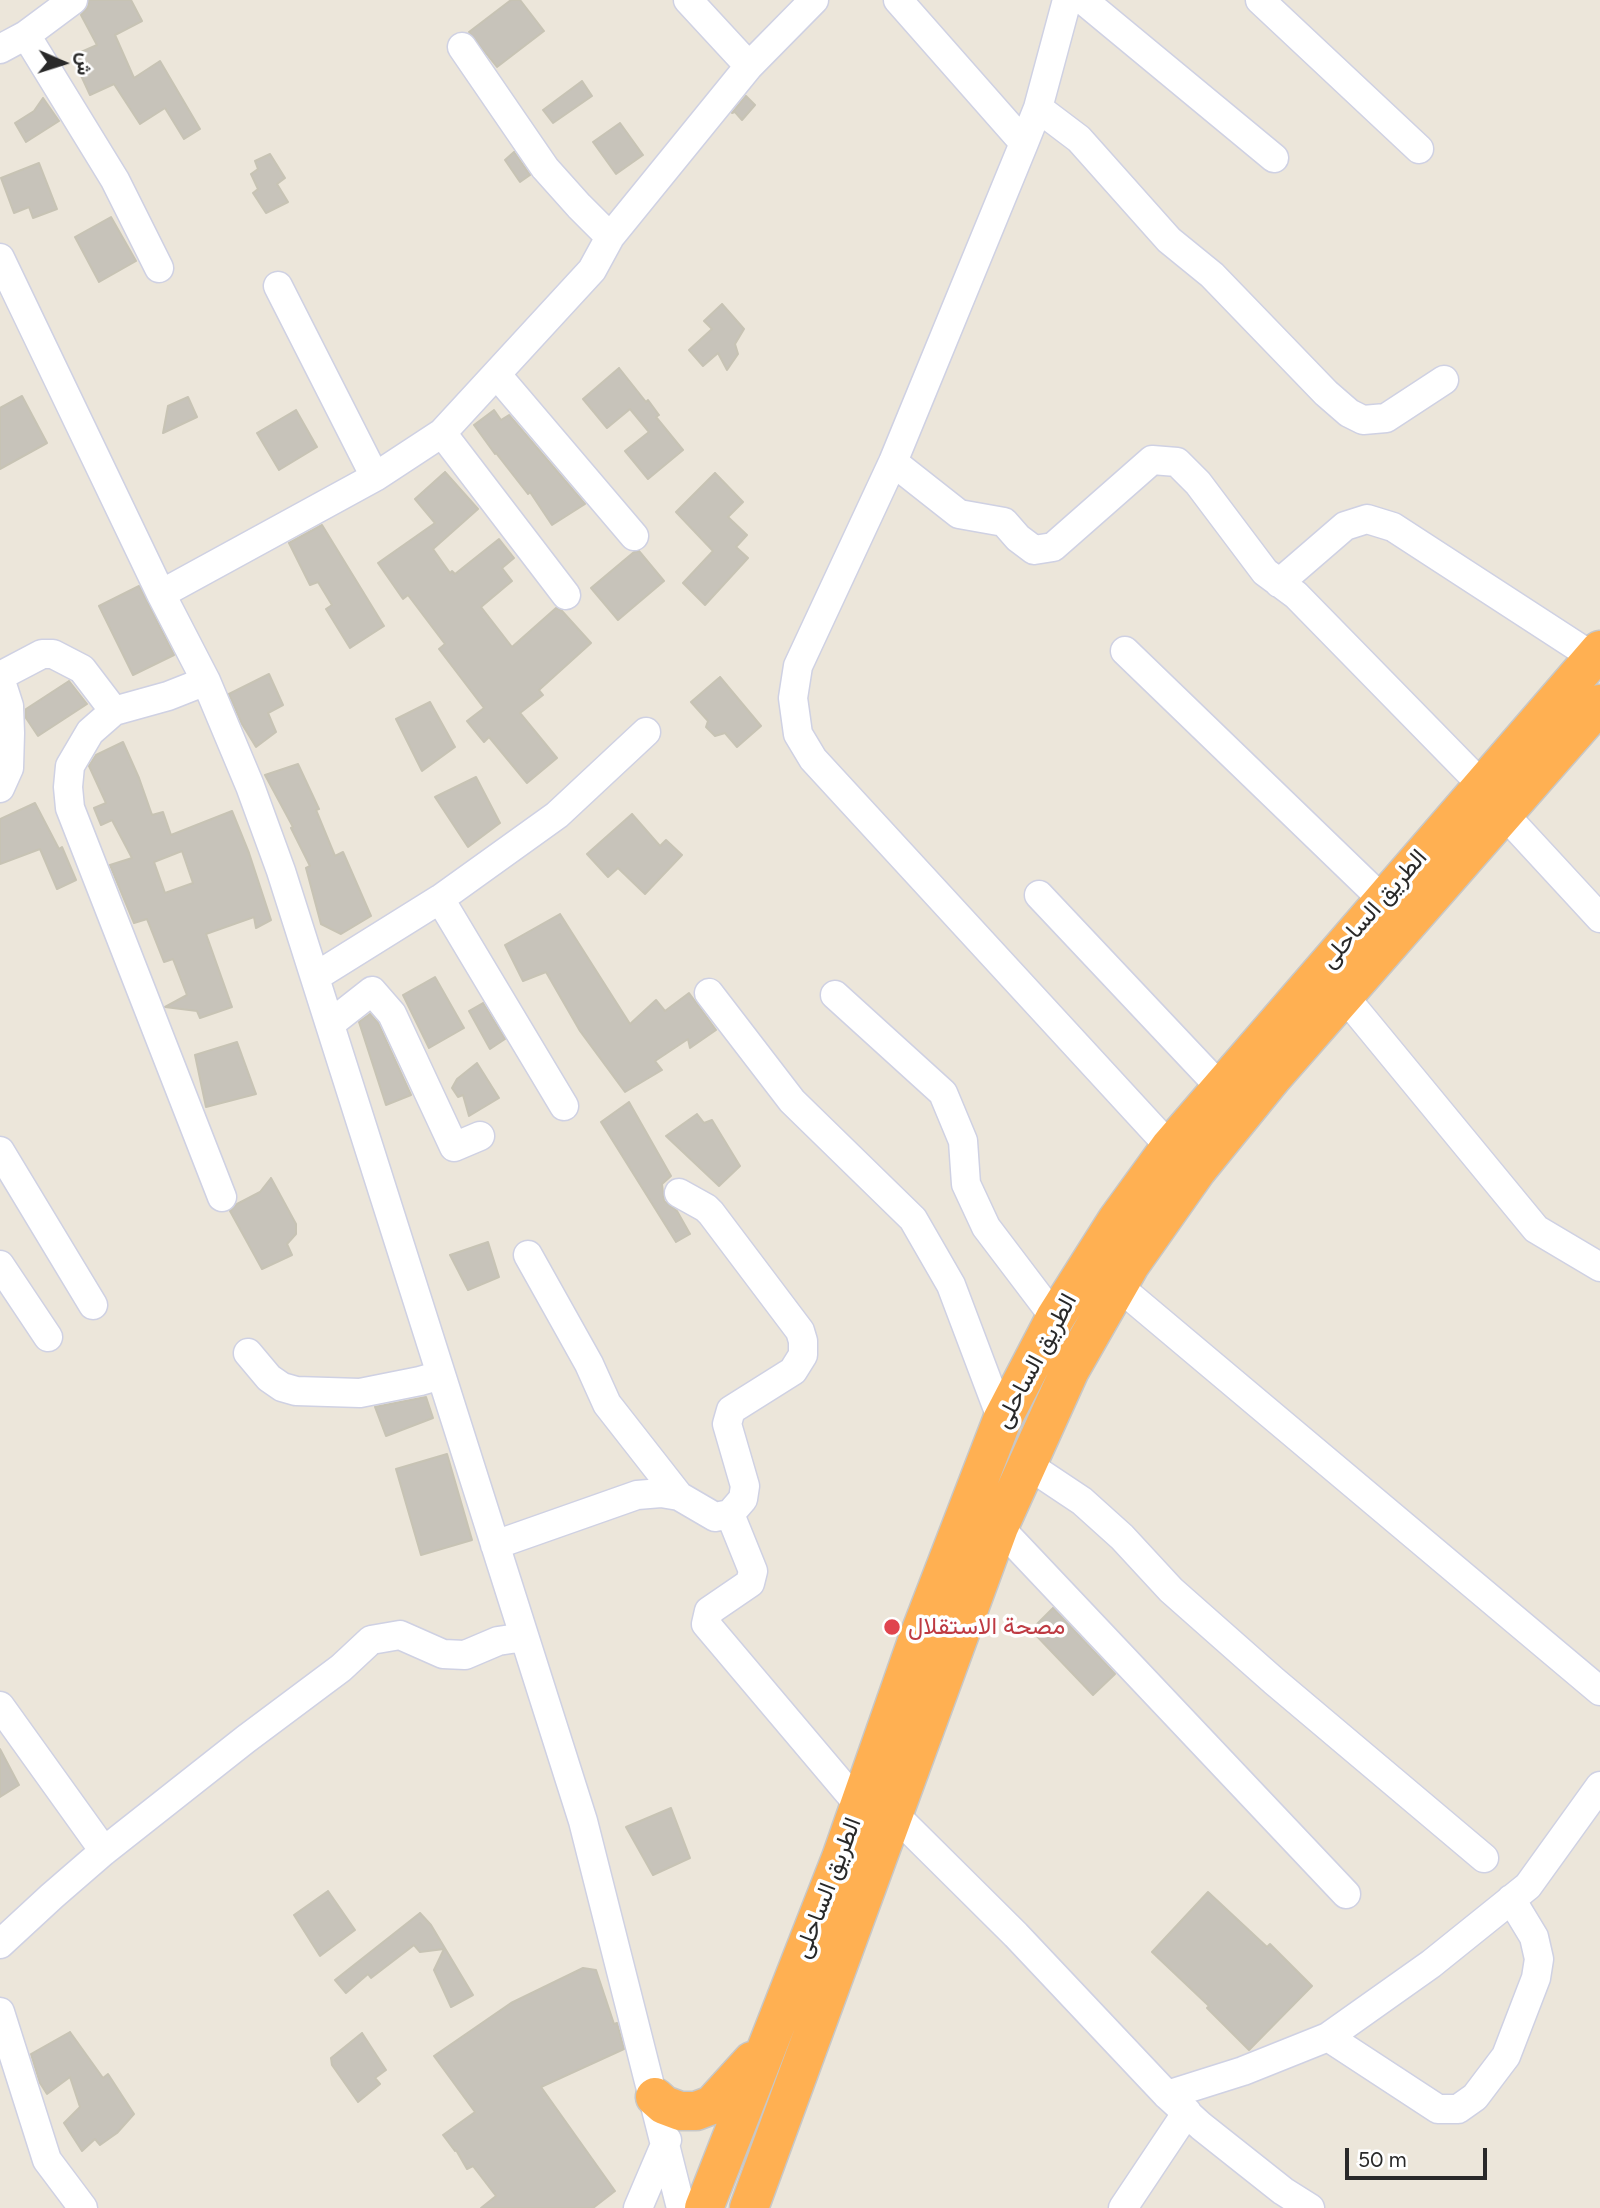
<!DOCTYPE html>
<meta charset="utf-8">
<style>
body{margin:0}
#map{position:relative;width:1600px;height:2208px;overflow:hidden;background:#ece6da;font-family:Figtree,Vazirmatn,sans-serif}
canvas{display:block}
.north{position:absolute;left:28px;top:28px;width:70px;height:70px;-webkit-text-stroke:5px #fff;paint-order:stroke;rotate:93deg;font-size:19px;font-weight:700;line-height:28px;text-align:center;color:#292929}
.north::after{content:'';display:block;margin:auto;width:24px;height:32px;background:#292929;clip-path:polygon(50% 0,100% 100%,50% 72%,0 100%)}
.scale{position:absolute;left:1345px;top:2148px;width:142px;height:32px;box-sizing:border-box;border:4px solid #292929;border-top:0;padding-left:9px;font-size:21px;line-height:24px;white-space:nowrap;color:#292929;-webkit-text-stroke:5px #fff;paint-order:stroke}
</style>
<div id="map">
<canvas width="1600" height="2208"></canvas>
<div class="north">ش</div>
<div class="scale">50 m</div>
</div>
<script>
const context = document.querySelector('canvas').getContext('2d');
context.lineJoin = 'round';
function paint(path, color) { context.fillStyle = color; context.fill(path, 'evenodd'); }
const poly = rows => new Path2D(rows.map(r => 'M' + r).join(''));
function trace(path, color, width, dash) { context.strokeStyle = color; context.lineWidth = width; context.lineCap = dash ? 'butt' : 'round'; context.setLineDash(dash || []); context.stroke(path); }
function label(font, color, halo, rows, align = 'center') {
  context.font = font + ' Figtree,Vazirmatn,sans-serif'; context.lineWidth = 7; context.setLineDash([]); context.textBaseline = 'middle'; context.strokeStyle = halo; context.fillStyle = color; for (const [text, x, y, turn = 0] of rows) {
    context.save(); context.translate(x, y); context.rotate((+turn || 0) * Math.PI / 180); context.textAlign = isNaN(turn) ? turn : align; if (halo) context.strokeText(text, 0, 0); context.fillText(text, 0, 0); context.restore();
  }
}
const building = poly([
 [89,0,131,0,142,21,115,35,134,78,160,61,200,129,184,139,165,108,140,124,114,84,90,95,72,56,97,45,81,15,88,7,89,0],
 [511,0,520,0,544,31,497,67,469,32,511,0],
 [582,81,592,96,553,123,543,110,582,81],
 [746,96,755,105,742,120,735,112,732,113,746,96],
 [43,98,59,121,26,142,15,123,34,111,43,98],
 [620,123,643,155,616,174,593,142,620,123],
 [514,152,530,175,520,182,505,160,514,152],
 [270,154,285,178,277,184,288,202,266,213,253,193,258,189,251,174,258,169,255,161,270,154],
 [39,163,57,209,33,218,29,207,14,213,1,178,39,163],
 [111,217,136,261,99,282,75,237,111,217],
 [722,304,744,329,735,344,738,354,727,370,718,353,703,366,689,350,712,329,704,321,722,304],
 [619,368,646,402,648,400,659,415,656,417,683,450,648,479,625,451,649,432,630,409,607,428,583,399,619,368],
 [22,396,47,443,0,469,0,408,22,396],
 [188,397,197,417,163,433,168,406,188,397],
 [296,410,317,447,279,470,257,433,296,410],
 [494,410,501,420,509,415,585,504,552,525,530,492,528,494,496,453,495,454,474,425,494,410],
 [445,472,478,509,433,549,450,573,452,571,455,574,499,539,514,558,502,568,512,581,481,607,512,647,556,608,562,611,591,643,539,690,543,695,520,713,557,758,527,783,489,737,484,742,467,721,484,708,439,649,445,644,408,595,403,599,378,563,435,523,415,499,445,472],
 [715,473,743,502,728,517,747,535,736,547,748,558,705,605,683,583,713,551,676,512,715,473],
 [322,525,384,626,350,648,326,609,332,605,318,582,310,585,289,543,322,525],
 [639,551,664,581,618,620,591,588,634,552,639,551],
 [139,586,174,655,133,675,99,606,139,586],
 [269,674,283,705,268,713,276,732,256,747,242,724,229,694,269,674],
 [720,677,761,726,737,747,725,733,715,736,706,727,708,721,691,702,720,677],
 [69,681,87,704,38,736,26,718,26,709,69,681],
 [430,702,455,747,422,771,396,719,430,702],
 [123,742,139,778,152,815,163,812,171,835,232,811,249,853,271,920,256,928,254,917,206,934,232,1007,200,1018,197,1011,165,1007,187,995,173,959,164,962,147,919,134,923,110,865,132,858,112,820,101,825,94,808,106,803,89,766,96,755,123,742],
 [182,851,193,883,165,893,154,862,182,851],
 [298,764,319,809,316,810,335,856,343,852,371,916,341,934,321,924,306,868,310,866,291,828,293,827,265,775,298,764],
 [476,777,500,823,468,847,435,797,476,777],
 [35,803,59,849,62,847,76,880,57,889,40,849,0,864,0,819,35,803],
 [632,814,660,846,666,840,682,855,645,894,618,868,608,877,587,854,632,814],
 [560,914,630,1024,656,1000,665,1011,689,993,716,1030,690,1048,688,1039,655,1061,662,1070,625,1092,580,1031,546,972,523,981,505,945,560,914],
 [435,977,464,1028,429,1048,403,995,435,977],
 [483,1003,505,1039,490,1049,469,1011,483,1003],
 [370,1014,378,1023,411,1095,386,1105,359,1022,370,1014],
 [237,1042,256,1094,206,1107,195,1055,237,1042],
 [477,1063,499,1098,469,1116,463,1095,458,1097,452,1088,457,1079,477,1063],
 [629,1102,671,1176,662,1184,664,1201,677,1211,690,1234,676,1242,601,1122,629,1102],
 [697,1114,704,1123,712,1120,740,1166,719,1186,666,1136,697,1114],
 [271,1178,296,1224,296,1234,287,1244,292,1255,262,1269,230,1211,237,1204,260,1192,271,1178],
 [488,1242,499,1277,468,1290,450,1255,488,1242],
 [426,1397,433,1418,386,1436,375,1407,426,1397],
 [447,1454,472,1540,421,1555,396,1469,447,1454],
 [1053,1608,1115,1674,1093,1695,1031,1630,1053,1608],
 [0,1749,19,1785,0,1797,0,1749],
 [671,1808,690,1858,653,1875,626,1827,671,1808],
 [328,1891,355,1930,320,1956,294,1915,328,1891],
 [1208,1892,1267,1947,1270,1944,1312,1986,1249,2050,1207,2008,1209,2006,1152,1952,1208,1892],
 [420,1913,431,1925,473,1995,451,2007,434,1970,444,1949,420,1952,414,1945,371,1978,368,1974,346,1993,335,1980,420,1913],
 [583,1968,596,1970,614,2024,617,2023,624,2049,541,2087,615,2191,593,2208,481,2208,496,2196,473,2166,467,2169,456,2150,455,2151,443,2135,475,2112,434,2056,511,2003,583,1968],
 [70,2032,103,2078,108,2074,134,2114,117,2133,100,2145,95,2139,82,2151,64,2123,80,2107,70,2077,47,2094,40,2083,31,2054,70,2032],
 [362,2033,386,2070,375,2078,380,2084,358,2102,332,2065,331,2058,362,2033]
]);
paint(building, '#c7c3ba');
trace(building, '#c7c3b4', 2);
const minor = poly([
 [688,0,749,66],
 [898,0,1024,143],
 [1067,0,1038,108,1024,143,893,462,798,666,793,698,798,734,813,759,1170,1147],
 [1083,0,1274,158],
 [1260,0,1419,149],
 [26,35,115,180,159,268],
 [462,47,545,168,579,206,610,237],
 [0,49,26,35,73,0],
 [1038,108,1079,139,1169,240,1212,275,1326,393,1349,413,1363,420,1386,418,1444,380],
 [0,258,161,594,206,681,250,786,281,871,583,1821,681,2208],
 [278,286,375,477],
 [497,375,634,536],
 [442,433,566,595],
 [893,462,959,514,1004,522,1018,538,1034,550,1053,547,1152,460,1177,462,1198,483,1265,572,1296,595,1482,785],
 [1279,583,1345,526,1367,519,1393,527,1593,657],
 [161,594,375,477,442,433,592,270,610,237,749,66,814,0],
 [1125,651,1382,899],
 [0,676,42,654,53,654,82,669,114,711,168,696,206,681],
 [0,678,9,706,10,733,9,768,0,788],
 [114,711,90,732,70,766,68,787,70,808,222,1197],
 [1504,814,1600,918],
 [1039,895,1220,1087],
 [440,899,564,1106],
 [315,977,440,899,557,815,646,732],
 [709,993,792,1101,913,1219,951,1285,1002,1420],
 [835,995,943,1093,963,1141,966,1184,986,1227,1055,1318],
 [1344,996,1536,1229,1600,1267],
 [330,1024,372,991,392,1014,454,1147,480,1136],
 [0,1151,93,1305],
 [528,1255,589,1364,607,1404,679,1496],
 [0,1265,48,1337],
 [1118,1286,1600,1691],
 [248,1353,269,1378,282,1387,296,1391,360,1393,420,1381,441,1375],
 [1025,1463,1082,1501,1122,1537,1171,1590,1274,1681,1484,1858],
 [730,1514,753,1571,750,1583,709,1611,706,1624,859,1805],
 [999,1527,1346,1894],
 [495,1545,637,1495,661,1493,679,1496,715,1517,730,1514,743,1499,745,1486,727,1424,731,1410,793,1371,803,1355,803,1341,800,1331,711,1213,706,1208,679,1193],
 [0,1706,104,1851],
 [893,1813,1016,1935,1167,2095,1201,2126,1283,2191,1310,2208],
 [0,1944,52,1896,104,1851,246,1739,341,1668,371,1640,400,1635,443,1654,465,1655,498,1641,524,1637],
 [0,2012,47,2160,83,2208],
 [1328,2037,1438,2109,1458,2109,1475,2097,1506,2056,1536,1978,1539,1959,1534,1937,1511,1899],
 [1167,2095,1243,2071,1328,2037,1431,1964,1528,1886,1600,1786],
 [638,2208,667,2140],
 [1123,2208,1187,2112]
]);
const highway = poly([
 [655,2097,664,2105,680,2111,696,2111,712,2105,752,2061],
 [704,2208,841,1858,918,1638,1002,1420,1055,1318,1117,1220,1170,1147,1600,650],
 [749,2208,999,1527,1070,1370,1130,1265,1197,1170,1272,1078,1600,704]
]);
trace(minor, '#cfd1e3', 31);
trace(highway, '#c7c7c7', 41);
trace(minor, '#fff', 28);
trace(highway, '#ffb052', 38);
for (const [x, y, r, color] of [
 [892,1627,9,"#e0444e"]
]) { const dot = new Path2D(); dot.arc(x, y, r, 0, 2 * Math.PI); context.fillStyle = color; context.fill(dot); trace(dot, '#fff', 2.5); }
label('24px', '#292929', '#fff', [
 ["الطريق الساحلى",1374,909,-49],
 ["الطريق الساحلى",1036,1361,-62],
 ["الطريق الساحلى",828,1888,-69]
]);
label('24px', '#be3a42', '#fff', [
 ["مصحة الاستقلال",908,1627]
], 'left');
</script>
